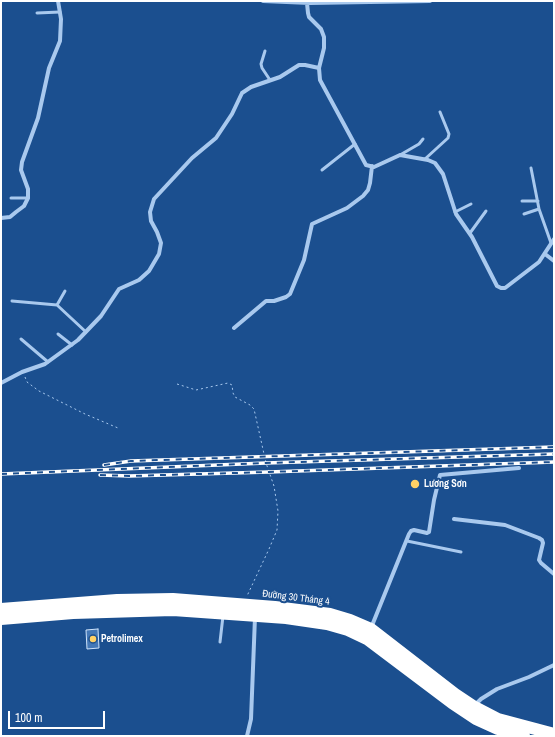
<!DOCTYPE html>
<meta charset="utf-8">
<style>
body{margin:0}
#map{position:relative;width:555px;height:737px;overflow:hidden;background:#1b4f8f;font-family:"Archivo Narrow",sans-serif}
canvas{display:block}
.frame{position:absolute;inset:0;border:2px solid #fff;pointer-events:none}
.scale{position:absolute;left:8px;top:711px;width:97px;height:18px;box-sizing:border-box;border:2px solid #fff;border-top:0;padding-left:5px;font-size:12px;line-height:14px;white-space:nowrap;color:#fff;-webkit-text-stroke:3px #1b4f8f;paint-order:stroke}
</style>
<div id="map">
<canvas width="555" height="737"></canvas>
<div class="frame"></div>
<div class="scale">100 m</div>
</div>
<script>
const context = document.querySelector('canvas').getContext('2d');
context.lineJoin = 'round';
function paint(path, color) { context.fillStyle = color; context.fill(path, 'evenodd'); }
const poly = rows => new Path2D(rows.map(r => 'M' + r).join(''));
function trace(path, color, width, dash) { context.strokeStyle = color; context.lineWidth = width; context.lineCap = dash ? 'butt' : 'round'; context.setLineDash(dash || []); context.stroke(path); }
function label(font, color, halo, rows, align = 'center') {
  context.font = font + ' "Archivo Narrow",sans-serif'; context.lineWidth = 4; context.setLineDash([]); context.textBaseline = 'middle'; context.strokeStyle = halo; context.fillStyle = color; for (const [text, x, y, turn = 0] of rows) {
    context.save(); context.translate(x, y); context.rotate((+turn || 0) * Math.PI / 180); context.textAlign = isNaN(turn) ? turn : align; if (halo) context.strokeText(text, 0, 0); context.fillText(text, 0, 0); context.restore();
  }
}
const building = poly([
 [98,629,99,648,87,649,86,630,98,629]
]);
paint(building, '#4478b7');
trace(building, '#cfe3fa', 1);
trace(poly([
 [25,377,27,382,39,391,85,414,118,428],
 [177,384,196,390,228,383,232,385,233,393,235,397,250,405,254,409,266,463,274,486,278,511,277,530,269,549,247,596]
]), '#a9c9ee', 1, [2, 3]);
trace(poly([
 [37,13,60,12],
 [265,51,261,64,262,68,270,80],
 [400,155,419,144,423,139],
 [425,159,448,138,449,134,440,112],
 [531,168,539,209,551,243],
 [322,170,355,144],
 [11,198,28,198],
 [522,201,538,201],
 [455,212,471,204],
 [524,214,539,209],
 [470,233,486,211],
 [12,301,57,305,86,332],
 [57,305,65,291],
 [58,334,72,345],
 [21,339,48,362],
 [407,541,461,552],
 [220,642,223,616]
]), '#a9c9ee', 3);
trace(poly([
 [263,1,310,3,430,1],
 [307,3,308,13,309,17,321,29,324,37,324,48,319,68,320,80,366,165,374,167,400,155,428,160,435,163,443,174,456,214,472,237,497,286,501,288,505,288,539,262,554,239],
 [1,218,10,217,16,212,24,206,28,198,28,189,21,170,22,162,38,118,49,68,60,41,61,19,58,1],
 [545,254,554,261],
 [234,328,266,301,274,301,286,297,290,294,304,260,312,224,347,208,363,196,368,190,370,183,372,166],
 [1,383,22,372,45,364,78,340,101,316,119,289,139,280,149,271,159,254,161,243,157,232,151,221,150,212,154,199,192,158,216,138,232,114,242,93,251,87,280,77,299,65,305,65,319,68],
 [454,519,505,525,539,538,542,540,543,543,539,560,541,563,554,574],
 [371,628,409,534,411,531,414,530,427,533,429,532,434,500,440,475,519,468],
 [475,705,481,699,497,689,529,677,554,665],
 [247,736,251,719,255,617]
]), '#a9c9ee', 4);
trace(poly([
 [1,609,117,600,173,599,275,607,330,614,350,620,371,629,455,694,473,706,498,719,554,734],
 [1,619,73,613,173,610,286,618,327,624,348,630,367,639,452,703,476,719,498,729,524,736]
]), '#fff', 12);
const rail = poly([
 [104,465,131,461,554,447],
 [1,474,266,463,554,454],
 [100,475,129,476,269,472,554,462]
]);
trace(rail, '#fff', 3.5);
trace(rail, '#1b4f8f', 2, [6]);
for (const [x, y, r, color] of [
 [415,484,5,"#ffd166"],
 [93,639,4,"#ffd166"]
]) { const dot = new Path2D(); dot.arc(x, y, r, 0, 2 * Math.PI); context.fillStyle = color; context.fill(dot); trace(dot, '#1b4f8f', 1.5); }
label('bold 10px', '#fff', '#1b4f8f', [
 ["Lương Sơn",424,484],
 ["Petrolimex",101,639]
], 'left');
label('10px', '#fff', '#1b4f8f', [
 ["Đường 30 Tháng 4",296,598,7]
]);
</script>
